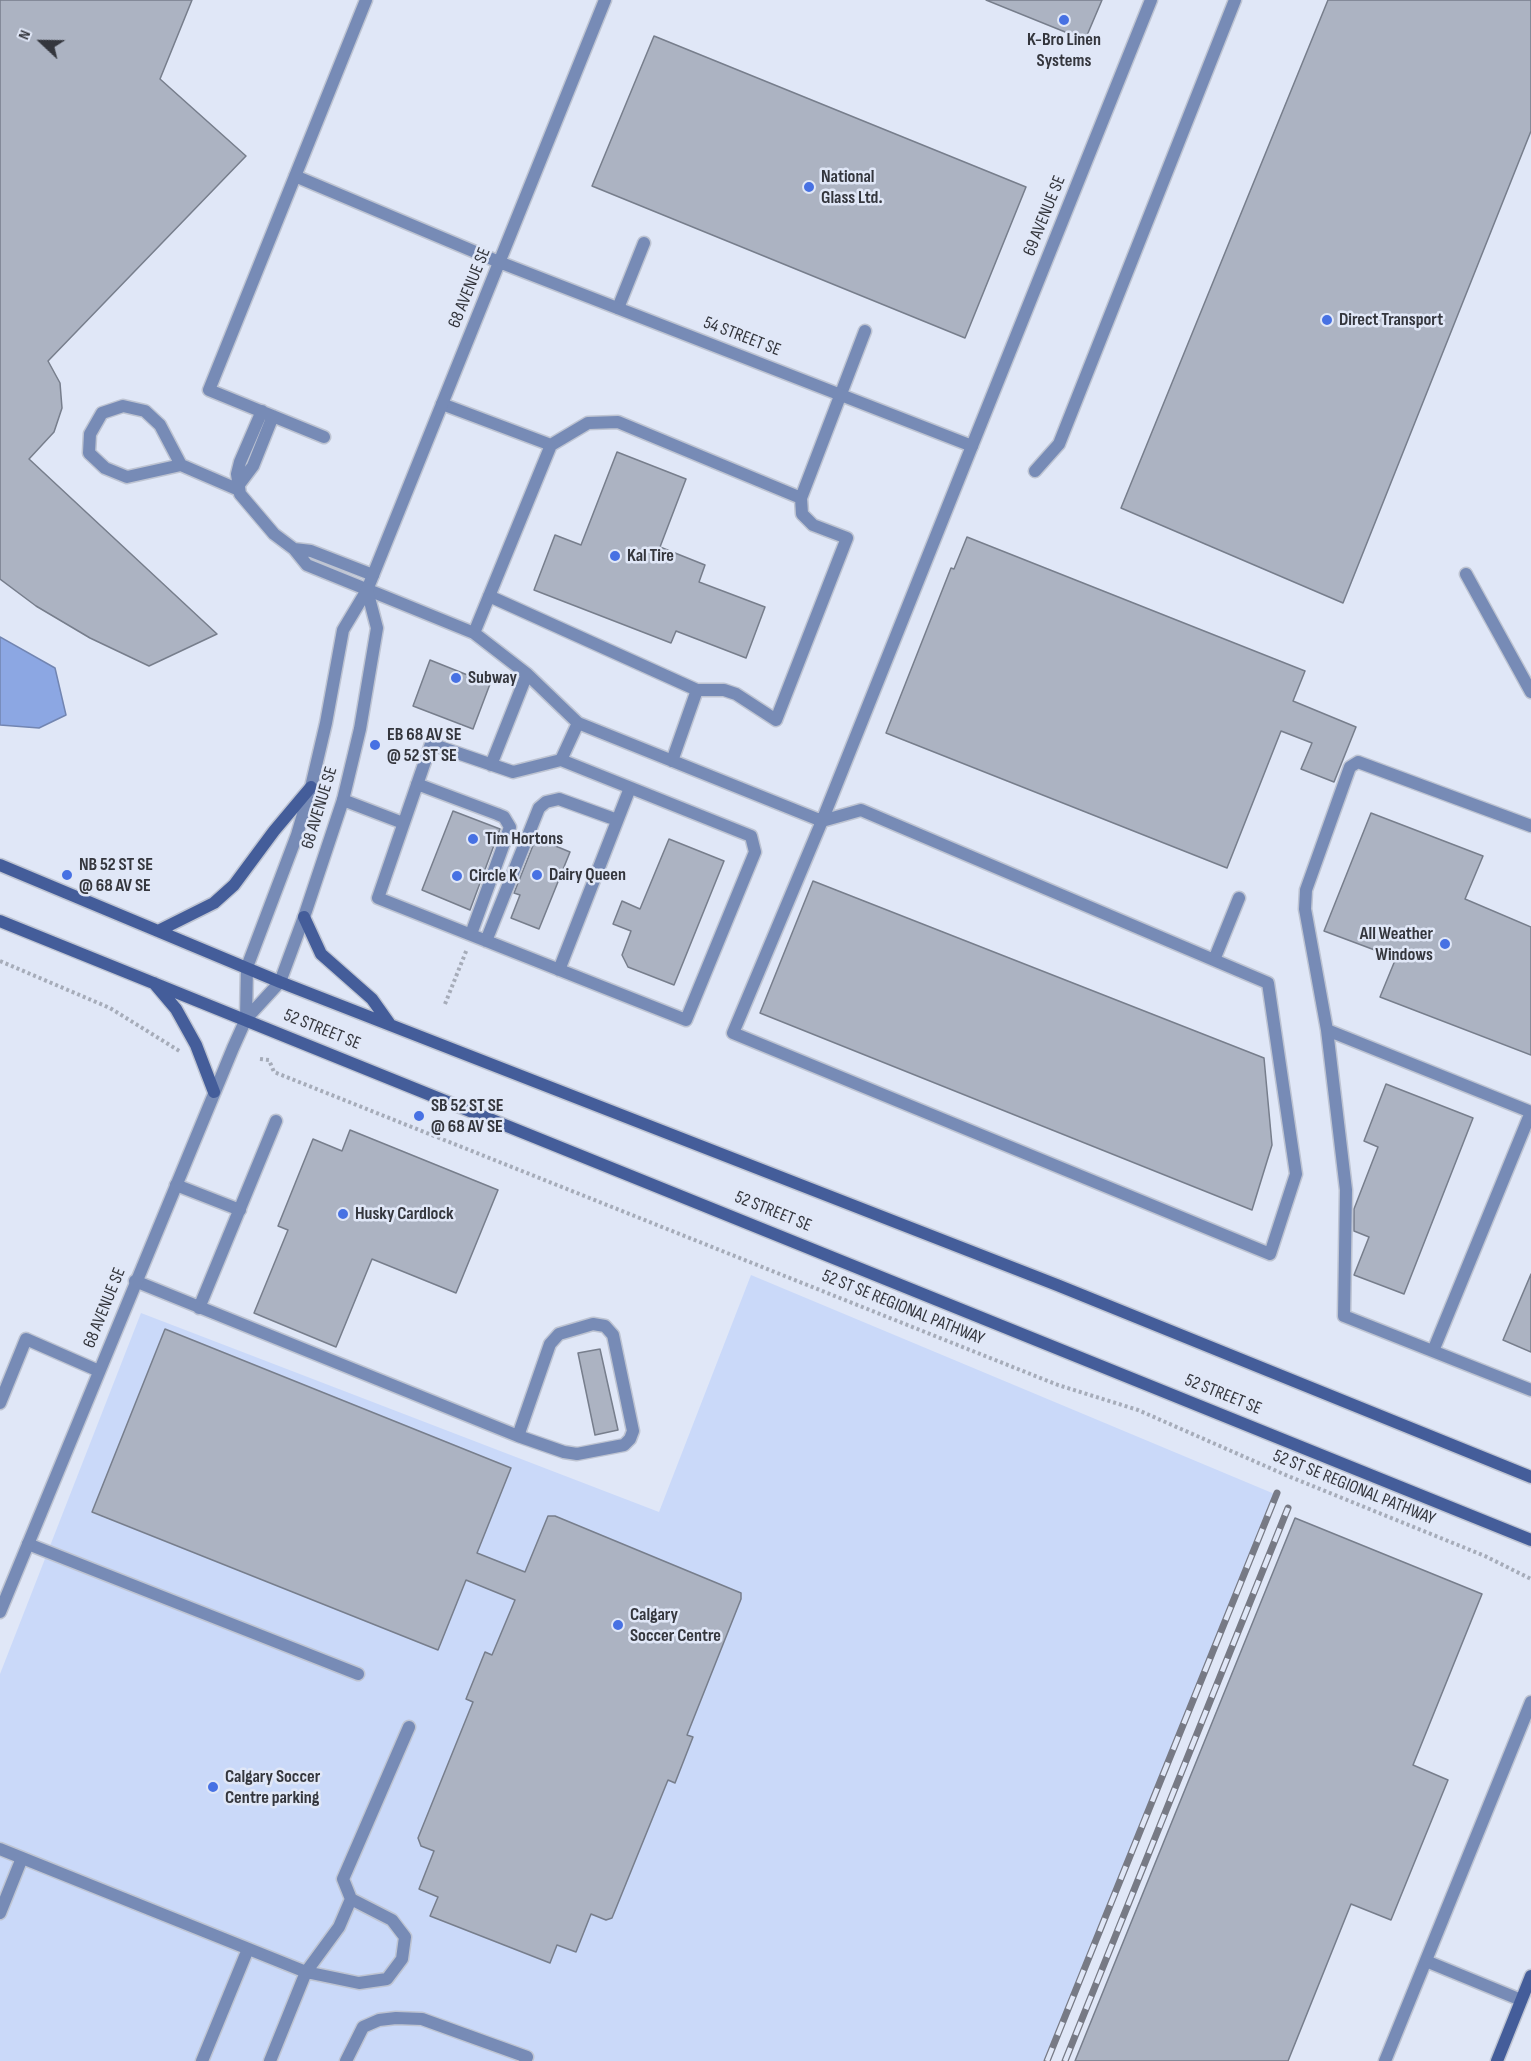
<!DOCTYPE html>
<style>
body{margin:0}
#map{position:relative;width:1531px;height:2061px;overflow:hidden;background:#e0e7f7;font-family:"Sofia Sans Condensed",sans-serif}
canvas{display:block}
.north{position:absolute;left:12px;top:12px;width:60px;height:60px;-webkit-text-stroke:4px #e0e7f7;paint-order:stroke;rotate:292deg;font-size:16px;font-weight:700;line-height:24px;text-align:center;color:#34363d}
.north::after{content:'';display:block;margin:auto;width:21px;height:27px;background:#34363d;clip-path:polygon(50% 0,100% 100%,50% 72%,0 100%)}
</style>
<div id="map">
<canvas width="1531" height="2061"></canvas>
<div class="north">N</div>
</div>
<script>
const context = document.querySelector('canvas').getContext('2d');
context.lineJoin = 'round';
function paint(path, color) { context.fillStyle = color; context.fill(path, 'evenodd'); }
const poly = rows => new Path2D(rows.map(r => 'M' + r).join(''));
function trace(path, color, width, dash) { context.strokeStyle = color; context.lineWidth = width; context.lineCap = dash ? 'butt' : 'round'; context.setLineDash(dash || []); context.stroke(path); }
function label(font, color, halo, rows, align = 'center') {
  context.font = font + ' "Sofia Sans Condensed",sans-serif'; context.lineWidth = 5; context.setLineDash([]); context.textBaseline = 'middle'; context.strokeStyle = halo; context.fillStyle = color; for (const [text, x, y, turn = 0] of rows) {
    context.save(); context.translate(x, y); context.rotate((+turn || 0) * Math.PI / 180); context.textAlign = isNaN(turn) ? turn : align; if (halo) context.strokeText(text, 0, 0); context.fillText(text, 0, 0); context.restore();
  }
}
paint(poly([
 [751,1275,1277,1495,1050,2061,0,2061,0,1674,141,1313,659,1512]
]), '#cad9f9');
const water = poly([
 [0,637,55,668,66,715,39,728,0,725,0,637]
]);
paint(water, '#8ca7e3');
trace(water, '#7285b1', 1.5);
const building = poly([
 [0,0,192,0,160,79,246,156,48,361,60,383,62,408,54,432,29,459,217,634,149,666,90,638,36,606,0,579,0,0],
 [986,0,1102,0,1085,40,986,0],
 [1328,0,1531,0,1531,131,1343,603,1121,508,1328,0],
 [654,36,1026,187,965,338,592,186,654,36],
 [617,452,686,479,660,547,705,565,699,582,765,607,746,658,676,631,671,643,534,590,555,535,581,545,617,452],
 [967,537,1305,671,1293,701,1356,727,1334,782,1301,769,1312,743,1281,731,1227,868,886,733,951,568,954,569,967,537],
 [430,660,490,684,473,729,413,706,430,660],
 [453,811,500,829,470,910,422,890,453,811],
 [1371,813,1483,856,1465,899,1531,927,1531,1055,1380,997,1396,958,1324,931,1371,813],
 [536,838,570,852,539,929,511,918,520,895,514,893,536,838],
 [669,839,724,861,674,985,628,967,622,955,631,931,613,924,622,901,640,909,669,839],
 [813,881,1264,1058,1272,1145,1252,1210,760,1013,813,881],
 [1386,1084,1473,1118,1404,1294,1354,1275,1369,1237,1354,1231,1354,1209,1378,1147,1364,1141,1386,1084],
 [350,1130,498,1190,456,1293,372,1259,336,1347,254,1313,288,1230,278,1226,313,1139,342,1151,350,1130],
 [1531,1274,1531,1352,1503,1340,1531,1274],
 [165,1329,511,1468,477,1553,525,1572,548,1516,555,1516,741,1593,741,1599,687,1735,693,1737,675,1783,668,1780,612,1918,606,1920,591,1914,576,1952,557,1945,550,1963,430,1916,438,1897,419,1889,434,1851,421,1846,418,1838,473,1702,466,1699,485,1652,492,1655,515,1600,466,1580,438,1650,92,1512,165,1329],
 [600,1349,618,1430,595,1435,578,1353,600,1349],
 [1295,1518,1482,1594,1413,1765,1448,1780,1391,1920,1351,1904,1288,2061,1075,2061,1295,1518]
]);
paint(building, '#acb3c2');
trace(building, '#777e8c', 1.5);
const lane = poly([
 [295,176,499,262],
 [618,308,644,243],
 [442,404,551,445,474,633],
 [262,411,240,462,237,474,240,494,274,534,294,549],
 [324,437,209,390,366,0],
 [551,445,588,423,618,422,801,498,865,331],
 [181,465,127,477,105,468,89,453,90,434,102,413,123,406,145,411,160,425,181,465,239,490],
 [1035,471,1059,444,1235,0],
 [238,486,253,466,273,416],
 [1466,574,1531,692],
 [373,575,311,551,294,549,307,565,474,633,527,674,578,723,822,821,861,810,1268,983,1296,1174,1270,1254,733,1033,822,821,972,446],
 [489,596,697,690,672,761],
 [697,690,724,690,736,694,776,720,847,538,813,525,802,514,801,498],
 [431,744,513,772,561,760,751,836,755,852,686,1020,378,898,431,744],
 [561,760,578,723],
 [491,765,527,674],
 [417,784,497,814,504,817,510,827,471,934],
 [343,800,403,823],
 [486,941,539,808,546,802,559,799,617,820],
 [1214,960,1239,898],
 [559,970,630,788],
 [1327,1030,1305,909,1306,890,1350,767,1358,762,1531,826],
 [1531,1112,1327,1030,1346,1190,1344,1316,1531,1390],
 [176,1185,240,1210],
 [135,1281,518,1436,564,1452,577,1454,624,1445,630,1439,633,1431,613,1335,605,1326,593,1324,559,1334,550,1344,518,1436],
 [199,1308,276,1121],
 [1433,1351,1531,1112],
 [0,1403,26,1339,99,1371],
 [28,1544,358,1674],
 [0,1849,306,1972,359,1983,387,1979,402,1959,405,1937,392,1920,351,1899],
 [0,1913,22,1858],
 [1426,1961,1521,2000],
 [202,2061,248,1949],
 [270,2061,306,1972,339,1927,351,1899,343,1879,409,1727],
 [346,2061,363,2027,379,2020,396,2018,422,2019,527,2057,525,2061],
 [1385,2061,1531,1702]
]);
const street = poly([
 [499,262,972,446,1151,0],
 [246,1019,247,967,297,835,311,787,326,723,343,630,367,590,605,0],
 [0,1612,233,1048,246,1019,280,982,304,917,343,800,360,729,377,628,367,590]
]);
const secondary = poly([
 [0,865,280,982,1057,1285,1531,1477],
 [304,917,321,954,372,999,389,1023],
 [0,921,1531,1540],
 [158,931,214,903,234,885,274,831,311,787],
 [154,983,176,1009,196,1045,214,1092],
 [1497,2061,1531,1976]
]);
trace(lane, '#bec4d2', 15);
trace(street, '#bec4d2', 15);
trace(secondary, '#bec4d2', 15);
trace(poly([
 [0,961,110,1008,181,1052],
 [445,1004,467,949],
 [260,1059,269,1060,274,1072,950,1342,1058,1385,1138,1410,1288,1476,1485,1556,1531,1579]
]), '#a6acb9', 4, [3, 3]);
trace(lane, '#778bb6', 12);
trace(street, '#778bb6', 12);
trace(secondary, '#445d9a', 12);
const rail = poly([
 [1047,2061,1277,1493],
 [1065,2061,1288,1508]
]);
trace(rail, '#777a85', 7);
trace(rail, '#e0e7f7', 4.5, [14]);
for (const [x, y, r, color] of [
 [1064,20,6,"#4771e3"],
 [809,187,6,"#4771e3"],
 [1327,320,6,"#4771e3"],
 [615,556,6,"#4771e3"],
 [456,678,6,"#4771e3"],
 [375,745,6,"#4771e3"],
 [473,839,6,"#4771e3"],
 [67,875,6,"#4771e3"],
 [537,875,6,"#4771e3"],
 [457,876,6,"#4771e3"],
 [1445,944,6,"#4771e3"],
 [419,1116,6,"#4771e3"],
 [343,1214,6,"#4771e3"],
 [618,1625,6,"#4771e3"],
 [213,1787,6,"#4771e3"]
]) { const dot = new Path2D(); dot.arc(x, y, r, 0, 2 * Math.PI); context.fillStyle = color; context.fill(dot); trace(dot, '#e0e7f7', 2); }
label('bold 18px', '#34363d', '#e0e7f7', [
 ["K-Bro Linen",1064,40,"center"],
 ["Systems",1064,61,"center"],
 ["National",821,177],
 ["Glass Ltd.",821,198],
 ["Direct Transport",1339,320],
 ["Kal Tire",627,556],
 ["Subway",468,678],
 ["EB 68 AV SE",387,735],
 ["@ 52 ST SE",387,756],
 ["Tim Hortons",485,839],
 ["NB 52 ST SE",79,865],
 ["@ 68 AV SE",79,886],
 ["Dairy Queen",549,875],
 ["Circle K",469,876],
 ["All Weather",1433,934,"right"],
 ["Windows",1433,955,"right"],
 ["SB 52 ST SE",431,1106],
 ["@ 68 AV SE",431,1127],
 ["Husky Cardlock",355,1214],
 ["Calgary",630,1615],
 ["Soccer Centre",630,1636],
 ["Calgary Soccer",225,1777],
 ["Centre parking",225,1798]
], 'left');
label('18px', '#34363d', '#e0e7f7', [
 ["69 AVENUE SE",1045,216,-68],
 ["68 AVENUE SE",470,288,-68],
 ["54 STREET SE",742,337,21],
 ["68 AVENUE SE",320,808,-73],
 ["52 STREET SE",322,1030,22],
 ["52 STREET SE",773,1212,22],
 ["68 AVENUE SE",105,1308,-68],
 ["52 ST SE REGIONAL PATHWAY",903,1308,22],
 ["52 STREET SE",1223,1395,22],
 ["52 ST SE REGIONAL PATHWAY",1354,1488,22]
]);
</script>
